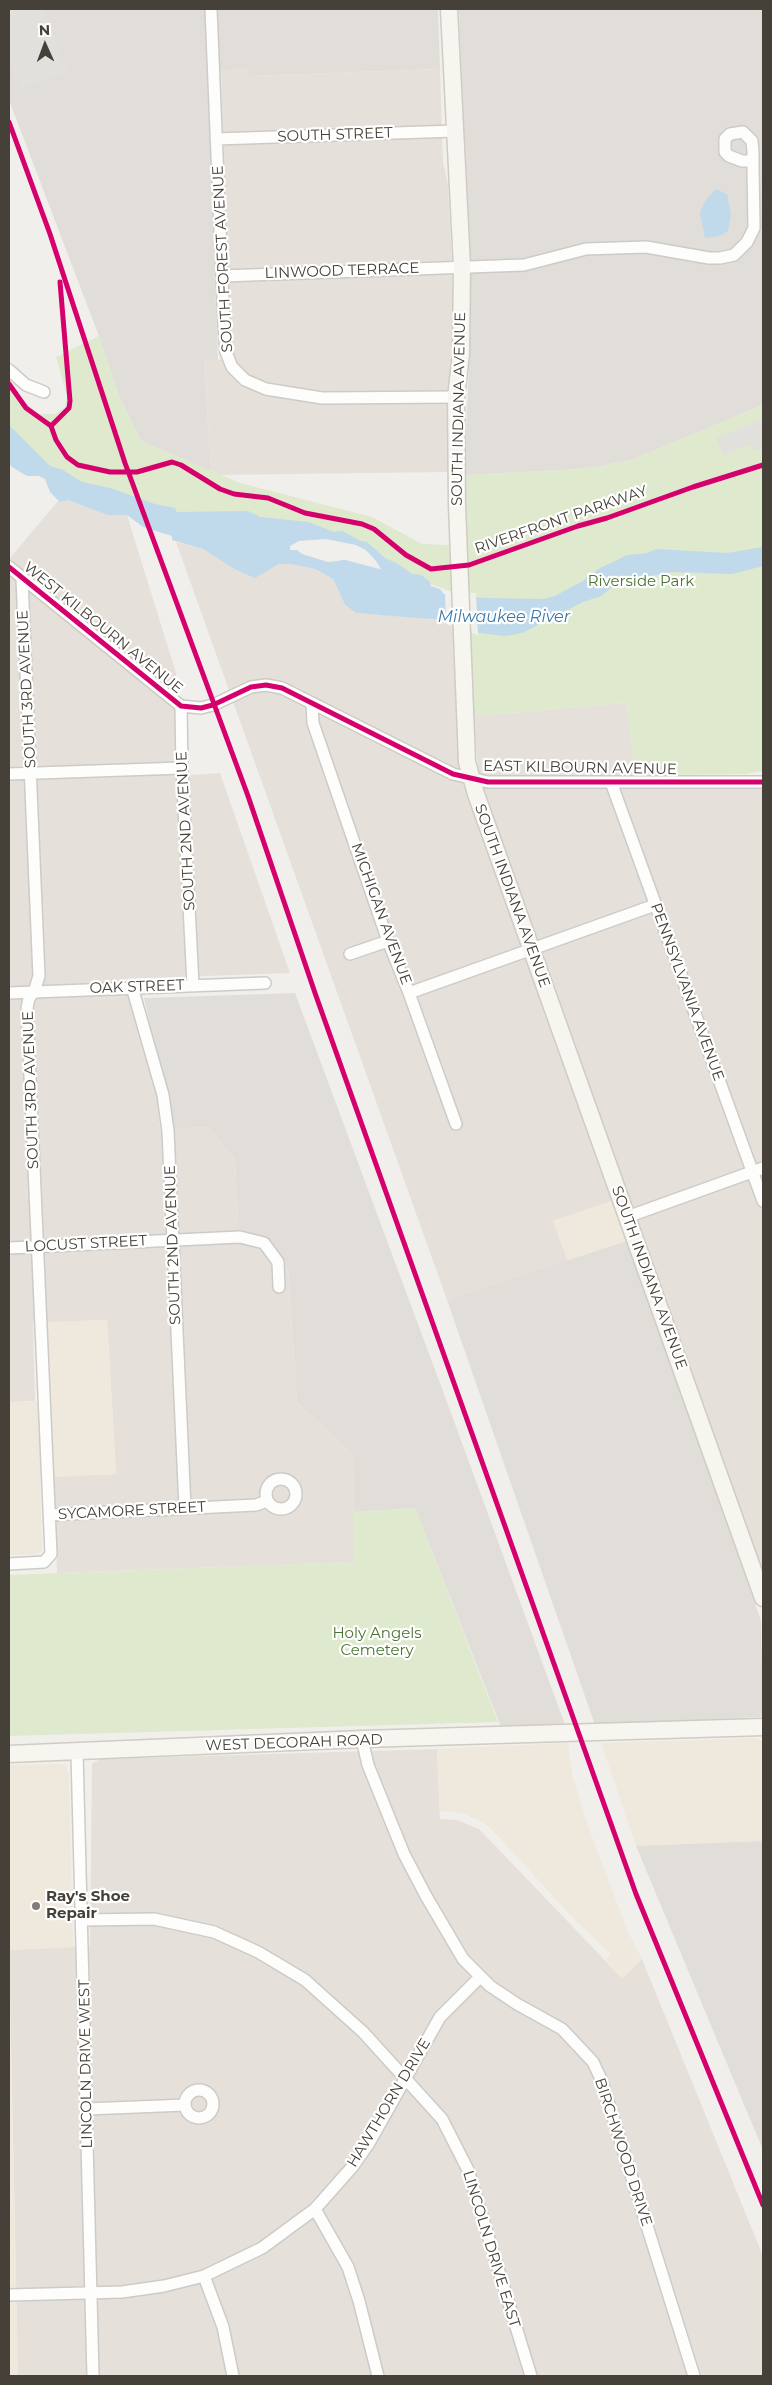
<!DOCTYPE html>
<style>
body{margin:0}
#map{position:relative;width:772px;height:2385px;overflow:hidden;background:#f1efeb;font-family:Montserrat,sans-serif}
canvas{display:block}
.frame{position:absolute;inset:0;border:10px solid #464138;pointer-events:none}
.north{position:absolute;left:20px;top:20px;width:50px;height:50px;-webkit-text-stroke:4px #fff;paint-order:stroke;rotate:358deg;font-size:14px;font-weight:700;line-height:20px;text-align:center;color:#464138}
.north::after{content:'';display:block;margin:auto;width:18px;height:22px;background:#464138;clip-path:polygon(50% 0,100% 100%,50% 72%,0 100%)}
</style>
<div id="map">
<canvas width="772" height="2385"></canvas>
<div class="frame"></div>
<div class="north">N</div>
</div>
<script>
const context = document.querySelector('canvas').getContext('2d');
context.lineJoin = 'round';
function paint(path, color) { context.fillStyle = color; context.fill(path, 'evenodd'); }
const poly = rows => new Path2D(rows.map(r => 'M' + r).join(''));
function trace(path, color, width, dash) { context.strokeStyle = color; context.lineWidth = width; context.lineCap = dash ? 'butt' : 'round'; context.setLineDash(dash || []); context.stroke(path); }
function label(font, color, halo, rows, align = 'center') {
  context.font = font + ' Montserrat,sans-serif'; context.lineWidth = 4.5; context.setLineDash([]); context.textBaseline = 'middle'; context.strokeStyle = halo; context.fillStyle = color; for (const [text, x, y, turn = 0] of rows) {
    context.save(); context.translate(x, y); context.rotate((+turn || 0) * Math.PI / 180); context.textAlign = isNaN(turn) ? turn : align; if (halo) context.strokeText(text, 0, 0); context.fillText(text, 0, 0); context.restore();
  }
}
paint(poly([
 [248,69,249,76,440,69,443,162,448,185,455,324,448,472,220,475,211,471,204,361,218,360,232,353,228,312,221,70],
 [68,500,107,515,127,515,176,673,176,776,220,773,290,973,124,979,156,1091,160,1129,208,1127,235,1159,239,1239,262,1239,288,1268,297,1402,353,1454,355,1562,57,1573,54,1476,116,1474,107,1320,33,1323,35,1401,9,1402,9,559,58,501],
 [176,542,203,549,234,569,273,568,279,564,290,564,315,569,333,579,345,605,356,613,415,617,454,623,458,756,612,1201,553,1221,568,1261,447,1300],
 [626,703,638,787,763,788,763,1574,483,790,478,767,473,716],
 [437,1749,440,1819,457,1820,479,1829,622,1978,642,1959,763,2256,763,2376,18,2376,9,1950,90,1946,92,1764,100,1759]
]), '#e5e1da');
paint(poly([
 [612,1201,627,1241,568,1261,553,1221],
 [107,1320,116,1474,40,1478,42,1551,37,1554,9,1555,9,1402,50,1401,47,1322],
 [755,1738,763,1742,763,1841,636,1846,601,1743],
 [568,1743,572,1774,588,1826,628,1932,642,1959,622,1979,605,1961,611,1954,575,1920,495,1833,484,1823,463,1813,440,1811,437,1749],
 [63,1764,66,1765,69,1775,73,1947,9,1950,18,2376,9,2376,9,1765]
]), '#efe8dc');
paint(poly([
 [9,9,438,9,440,69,248,76,248,69,207,71,218,360,204,361,211,471,141,441,118,394,99,336,9,100],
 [459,9,763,9,763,405,634,459,596,467,564,470,464,475,471,320],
 [295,993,454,1421,565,1725,501,1727,415,1508,354,1512,353,1454,297,1402,288,1268,262,1240,239,1239,235,1159,208,1127,173,1129,144,998],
 [627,1241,761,1621,763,1716,760,1717,595,1725,447,1300],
 [763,1841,763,2150,636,1846]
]), '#e1deda');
paint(poly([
 [99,336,118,394,141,441,240,483,372,517,422,544,449,545,452,592,412,577,339,535,184,515,76,481,46,465,9,428,9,380,23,400,38,414,55,414,65,407,67,396,56,357],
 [763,405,763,771,745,774,636,775,626,703,473,716,464,475,564,470,596,467,634,459],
 [415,1508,498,1722,9,1736,9,1575,354,1562,354,1512]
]), '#dee9cd');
paint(poly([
 [9,9,44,9,67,72,19,89,9,59],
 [763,419,763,448,755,451,750,444,724,456,716,438]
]), '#e2e0dc');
paint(poly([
 [716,189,727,194,731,215,729,226,727,232,719,236,705,238,700,213,705,201],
 [9,425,50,466,63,470,82,482,110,488,155,504,175,508,177,512,248,511,260,517,308,522,334,532,342,531,361,541,367,542,385,558,398,564,412,574,421,575,430,582,431,586,440,589,444,594,484,598,544,599,555,596,583,581,600,568,615,561,627,555,647,553,656,549,727,553,763,547,763,566,732,574,671,572,622,582,615,585,601,596,583,602,522,633,505,636,480,633,443,620,356,613,345,605,333,579,315,569,290,564,279,564,255,578,234,569,203,549,172,540,172,536,143,527,127,515,107,515,68,500,60,502,50,492,45,479,39,476,27,476,12,467,9,463],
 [326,539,356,545,366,550,376,561,394,590,391,591,379,585,368,577,361,568,346,560,328,562,302,554,297,550,290,550,290,546,299,541]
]), '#c0d9eb');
paint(poly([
 [445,591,476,593,478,635,446,624]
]), '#f1efeb');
trace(poly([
 [344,569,386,580,411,592]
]), '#c0d9eb', 18);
const street = poly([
 [211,9,224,326,226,352,232,367,245,380,266,389,322,398,456,397],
 [216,139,455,131],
 [223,276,524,265,586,249,646,247,709,258,720,258,734,255,747,242,754,228,753,167,753,152,752,141,743,132,730,134,725,139,725,152,729,156,742,161,753,161],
 [9,370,26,385,44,392],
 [9,567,181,706,201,708,213,705,251,687,266,685,282,688,453,774,488,782,763,782],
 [312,703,313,723,388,941,409,993,456,1124],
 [181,706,182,768,193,985],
 [9,774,182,768],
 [611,782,763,1201],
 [350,954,388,941],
 [132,987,163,1095,168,1131,185,1508],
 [9,993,265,983],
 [409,993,655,905],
 [627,1217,763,1168],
 [9,1248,240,1237,264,1243,278,1262,279,1287],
 '266 1494a15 15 0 1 1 30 0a15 15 0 1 1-30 0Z',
 [50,1515,256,1505,267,1501],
 [9,1564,44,1562,51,1554,27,1008,29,998,34,992,39,976,22,579],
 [362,1739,368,1765,404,1854,426,1896,463,1959,490,1986,517,2004,562,2029,593,2062,601,2079,694,2376],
 [77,1753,93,2376],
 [82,1920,154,1919,214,1932,258,1952,305,1980,363,2032,442,2119,468,2170,531,2376],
 '185 2104a14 14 0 1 1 28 0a14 14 0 1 1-28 0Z',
 [87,2109,185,2105],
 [315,2209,348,2267,359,2301,378,2376],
 [204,2276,223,2327,233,2376],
 [9,2295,122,2292,164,2286,204,2276,262,2248,315,2209,353,2166,369,2143,440,2017,480,1977]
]);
const secondary = poly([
 [449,9,462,267,461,354,456,397,457,505,467,762,476,794,763,1598],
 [9,1754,362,1739,763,1727]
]);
trace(street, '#cdcbc7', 14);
trace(secondary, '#cfccc3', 19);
trace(street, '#fdfdfc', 11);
trace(secondary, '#f6f5f0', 16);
trace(poly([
 [9,122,50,234,125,463,248,796,315,993,636,1894,763,2205],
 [9,384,26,408,51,426,56,440,67,457,78,465,110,472,137,472,172,462,181,465,220,489,234,494,268,498,305,513,362,524,374,529,406,555,431,569,469,565,578,526,607,518,693,487,763,465],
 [51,426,69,408,70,401,60,282],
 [9,567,181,706,201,708,213,705,251,687,266,685,282,688,453,774,488,782,763,782]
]), '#d6006c', 5);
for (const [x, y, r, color] of [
 [36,1906,5,"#827e77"]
]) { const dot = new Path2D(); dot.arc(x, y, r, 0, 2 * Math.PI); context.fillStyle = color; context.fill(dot); trace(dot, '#fff', 2); }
label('15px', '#464138', '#fff', [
 ["SOUTH STREET",335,135,-2],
 ["SOUTH FOREST AVENUE",223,259,-93],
 ["LINWOOD TERRACE",342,271,-2],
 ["SOUTH INDIANA AVENUE",459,409,-89],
 ["RIVERFRONT PARKWAY",561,520,-19],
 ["WEST KILBOURN AVENUE",103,628,39],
 ["SOUTH 3RD AVENUE",27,689,-93],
 ["EAST KILBOURN AVENUE",580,768,1],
 ["SOUTH 2ND AVENUE",186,831,-93],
 ["SOUTH INDIANA AVENUE",512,896,70],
 ["MICHIGAN AVENUE",381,914,70],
 ["OAK STREET",137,987,-2],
 ["PENNSYLVANIA AVENUE",687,992,70],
 ["SOUTH 3RD AVENUE",31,1090,-92],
 ["LOCUST STREET",86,1244,-3],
 ["SOUTH 2ND AVENUE",173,1245,-92],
 ["SOUTH INDIANA AVENUE",649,1278,70],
 ["SYCAMORE STREET",132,1511,-3],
 ["WEST DECORAH ROAD",294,1743,-2],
 ["LINCOLN DRIVE WEST",86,2064,-91],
 ["HAWTHORN DRIVE",389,2103,-59],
 ["BIRCHWOOD DRIVE",623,2152,72],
 ["LINCOLN DRIVE EAST",491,2249,73]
]);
label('15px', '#487430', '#fff', [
 ["Riverside Park",641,582],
 ["Holy Angels",377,1634],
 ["Cemetery",377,1651]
]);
label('bold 15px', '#464138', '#fff', [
 ["Ray's Shoe",46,1897],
 ["Repair",46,1914]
], 'left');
label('italic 16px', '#3a78aa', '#fff', [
 ["Milwaukee River",504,617]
]);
</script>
